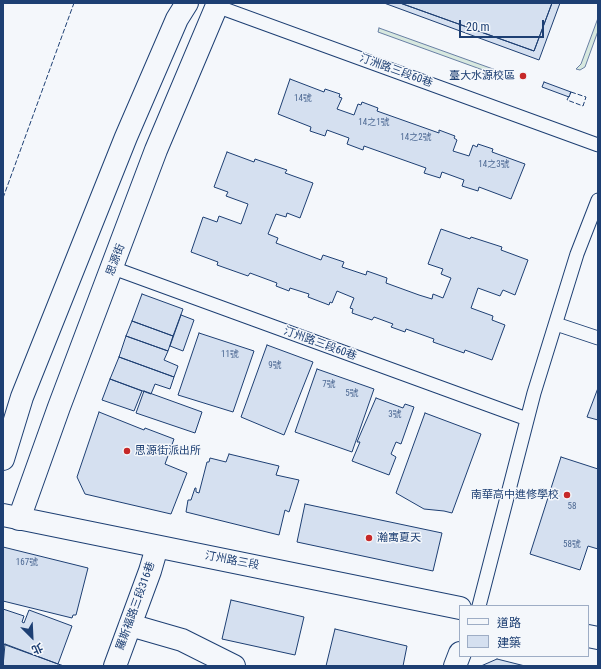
<!DOCTYPE html>
<meta charset="utf-8">
<style>
body{margin:0}
#map{position:relative;width:601px;height:669px;overflow:hidden;background:#f4f7fb;font-family:"Roboto Condensed","Noto Sans TC",sans-serif}
canvas{display:block}
.frame{position:absolute;inset:0;border:4px solid #1d3f73;pointer-events:none}
.legend{position:absolute;left:459px;top:605px;width:130px;height:52px;box-sizing:border-box;background:#f4f7fb;border:1px solid #9eadc5;margin:0;padding:5px 7px;list-style:none;font-size:12px;color:#1d3f73}
.legend li{display:flex;align-items:center;gap:8px;height:20px}
.legend b{width:20px;border:1px solid #9eadc5}
.north{position:absolute;left:12px;top:617px;width:40px;height:40px;-webkit-text-stroke:3px #f4f7fb;paint-order:stroke;rotate:156deg;font-size:11px;font-weight:700;line-height:16px;text-align:center;color:#1d3f73}
.north::after{content:'';display:block;margin:auto;width:14px;height:18px;background:#1d3f73;clip-path:polygon(50% 0,100% 100%,50% 72%,0 100%)}
.scale{position:absolute;left:459px;top:20px;width:85px;height:18px;box-sizing:border-box;border:2px solid #1d3f73;border-top:0;padding-left:5px;font-size:12px;line-height:14px;white-space:nowrap;color:#1d3f73;-webkit-text-stroke:3px #f4f7fb;paint-order:stroke}
</style>
<div id="map">
<canvas width="601" height="669"></canvas>
<div class="frame"></div>
<ul class="legend">
<li><b style="height:5px;background:#f4f7fb"></b>道路</li>
<li><b style="height:11px;background:#d5e0f0"></b>建築</li>
</ul>
<div class="north">北</div>
<div class="scale">20 m</div>
</div>
<script>
const context = document.querySelector('canvas').getContext('2d');
context.lineJoin = 'round';
function paint(path, color) { context.fillStyle = color; context.fill(path, 'evenodd'); }
const poly = rows => new Path2D(rows.map(r => 'M' + r).join(''));
function trace(path, color, width, dash) { context.strokeStyle = color; context.lineWidth = width; context.lineCap = dash ? 'butt' : 'round'; context.setLineDash(dash || []); context.stroke(path); }
function label(font, color, halo, rows, align = 'center') {
  context.font = font + ' "Roboto Condensed","Noto Sans TC",sans-serif'; context.lineWidth = 3; context.setLineDash([]); context.textBaseline = 'middle'; context.strokeStyle = halo; context.fillStyle = color; for (const [text, x, y, turn = 0] of rows) {
    context.save(); context.translate(x, y); context.rotate((+turn || 0) * Math.PI / 180); context.textAlign = isNaN(turn) ? turn : align; if (halo) context.strokeText(text, 0, 0); context.fillText(text, 0, 0); context.restore();
  }
}
const green = poly([
 [598,18,598,31,585,67,580,70,576,69,581,64,598,18],
 [379,28,507,74,505,78,378,32,379,28]
]);
paint(green, '#d7e8df');
trace(green, '#687fa3', 1);
const building = poly([
 [384,3,400,3,534,51,552,3,560,3,539,60,384,3],
 [400,3,552,3,534,51,400,3],
 [290,79,324,92,325,89,340,94,339,97,342,98,337,109,354,115,358,104,361,105,362,102,378,108,377,111,439,133,439,130,455,136,454,138,457,140,453,151,469,156,473,145,477,147,478,144,493,149,492,152,525,164,511,199,479,187,478,191,462,186,464,180,442,172,440,178,424,173,426,168,364,146,363,150,347,144,349,138,327,130,325,136,310,131,311,127,278,114,290,79],
 [544,82,571,92,569,97,542,87,544,82],
 [227,152,254,162,255,159,287,170,285,173,313,183,300,218,287,213,286,217,276,214,268,234,278,238,276,243,321,260,323,255,344,262,342,267,366,275,367,271,387,278,386,283,419,295,432,299,433,294,443,298,451,278,441,274,443,269,428,264,441,229,470,239,471,237,502,247,501,250,528,260,515,295,503,290,500,296,478,288,471,308,493,316,492,320,505,325,492,360,465,350,464,353,433,342,434,339,406,329,405,332,391,327,393,324,374,317,372,320,352,313,353,309,350,308,354,298,337,291,332,303,330,302,329,305,308,297,309,294,290,288,289,291,276,286,277,283,250,273,248,276,217,265,218,262,191,252,203,217,217,222,219,216,241,224,248,204,226,196,228,192,214,187,227,152],
 [142,294,183,309,173,336,132,321,142,294],
 [181,315,194,320,183,351,170,346,181,315],
 [132,321,173,336,168,351,126,336,132,321],
 [199,333,254,351,233,412,178,395,199,333],
 [126,336,168,351,164,360,178,366,174,377,119,357,126,336],
 [267,345,313,362,284,435,241,417,267,345],
 [119,357,174,377,170,389,155,384,151,394,110,379,119,357],
 [317,369,374,389,352,452,295,432,317,369],
 [110,379,142,391,134,411,102,400,110,379],
 [598,388,598,420,587,417,598,388],
 [144,391,202,412,195,433,136,413,144,391],
 [376,398,403,408,405,404,414,407,401,444,396,442,391,454,396,457,389,475,352,461,360,442,357,442,376,398],
 [99,412,144,430,145,428,174,439,165,464,187,473,171,514,85,494,77,477,99,412],
 [425,413,481,434,452,513,444,511,424,509,396,493,425,413],
 [229,454,279,466,276,475,299,480,289,512,285,510,279,535,186,512,188,500,191,500,195,488,196,488,196,492,199,493,207,462,209,462,210,458,226,462,229,454],
 [561,457,598,469,598,549,588,546,580,570,530,554,561,457],
 [305,504,442,533,433,571,297,542,305,504],
 [3,547,88,568,76,615,73,615,72,618,3,601,3,547],
 [231,600,304,617,295,655,222,639,231,600],
 [3,609,24,616,22,622,24,623,29,610,72,626,58,664,3,644,3,609],
 [335,629,407,646,403,666,326,666,335,629],
 [5,644,58,664,64,666,3,666,5,644],
 [497,659,525,666,481,666,497,659]
]);
paint(building, '#d5e0f0');
trace(building, '#1d3f73', 1);
const lane = poly([
 [216,6,598,145],
 [113,268,527,419],
 [556,324,598,338],
 [479,606,534,393,577,254,598,200]
]);
const street = poly([
 [130,625,182,640,234,666],
 [115,666,150,571,157,547],
 [455,666,460,653]
]);
const secondary = poly([
 [3,459,22,397,126,137,177,19,187,3],
 [3,515,460,608],
 [19,519,59,407,156,150,218,3],
 [588,636,598,638]
]);
trace(lane, '#1d3f73', 15);
trace(street, '#1d3f73', 24);
trace(secondary, '#1d3f73', 24);
trace(lane, '#f4f7fb', 13);
trace(street, '#f4f7fb', 22);
trace(secondary, '#f4f7fb', 22);
trace(poly([
 [571,92,586,97,583,106,567,100,571,92],
 [3,198,74,3]
]), '#1d3f73', 1, [5, 2]);
for (const [x, y, r, color] of [
 [523,76,4,"#c62828"],
 [127,451,4,"#c62828"],
 [567,495,4,"#c62828"],
 [369,538,4,"#c62828"]
]) { const dot = new Path2D(); dot.arc(x, y, r, 0, 2 * Math.PI); context.fillStyle = color; context.fill(dot); trace(dot, '#f4f7fb', 1.5); }
label('9px', '#4b6792', null, [
 ["14號",303,99],
 ["14之1號",374,123],
 ["14之2號",416,138],
 ["14之3號",494,165],
 ["11號",230,355],
 ["9號",275,366],
 ["7號",329,385],
 ["5號",352,394],
 ["3號",395,415],
 ["58",572,507],
 ["58號",572,545],
 ["167號",27,563]
]);
label('11px', '#1d3f73', '#f4f7fb', [
 ["汀洲路三段60巷",396,71,20],
 ["思源街",116,260,-69],
 ["汀州路三段60巷",320,344,20],
 ["汀州路三段",232,561,11],
 ["羅斯福路三段316巷",136,606,-70]
]);
label('11px', '#1d3f73', '#f4f7fb', [
 ["臺大水源校區",515,76],
 ["思源街派出所",135,451,"left"],
 ["南華高中進修學校",559,495],
 ["瀚寓夏天",377,538,"left"]
], 'right');
</script>
